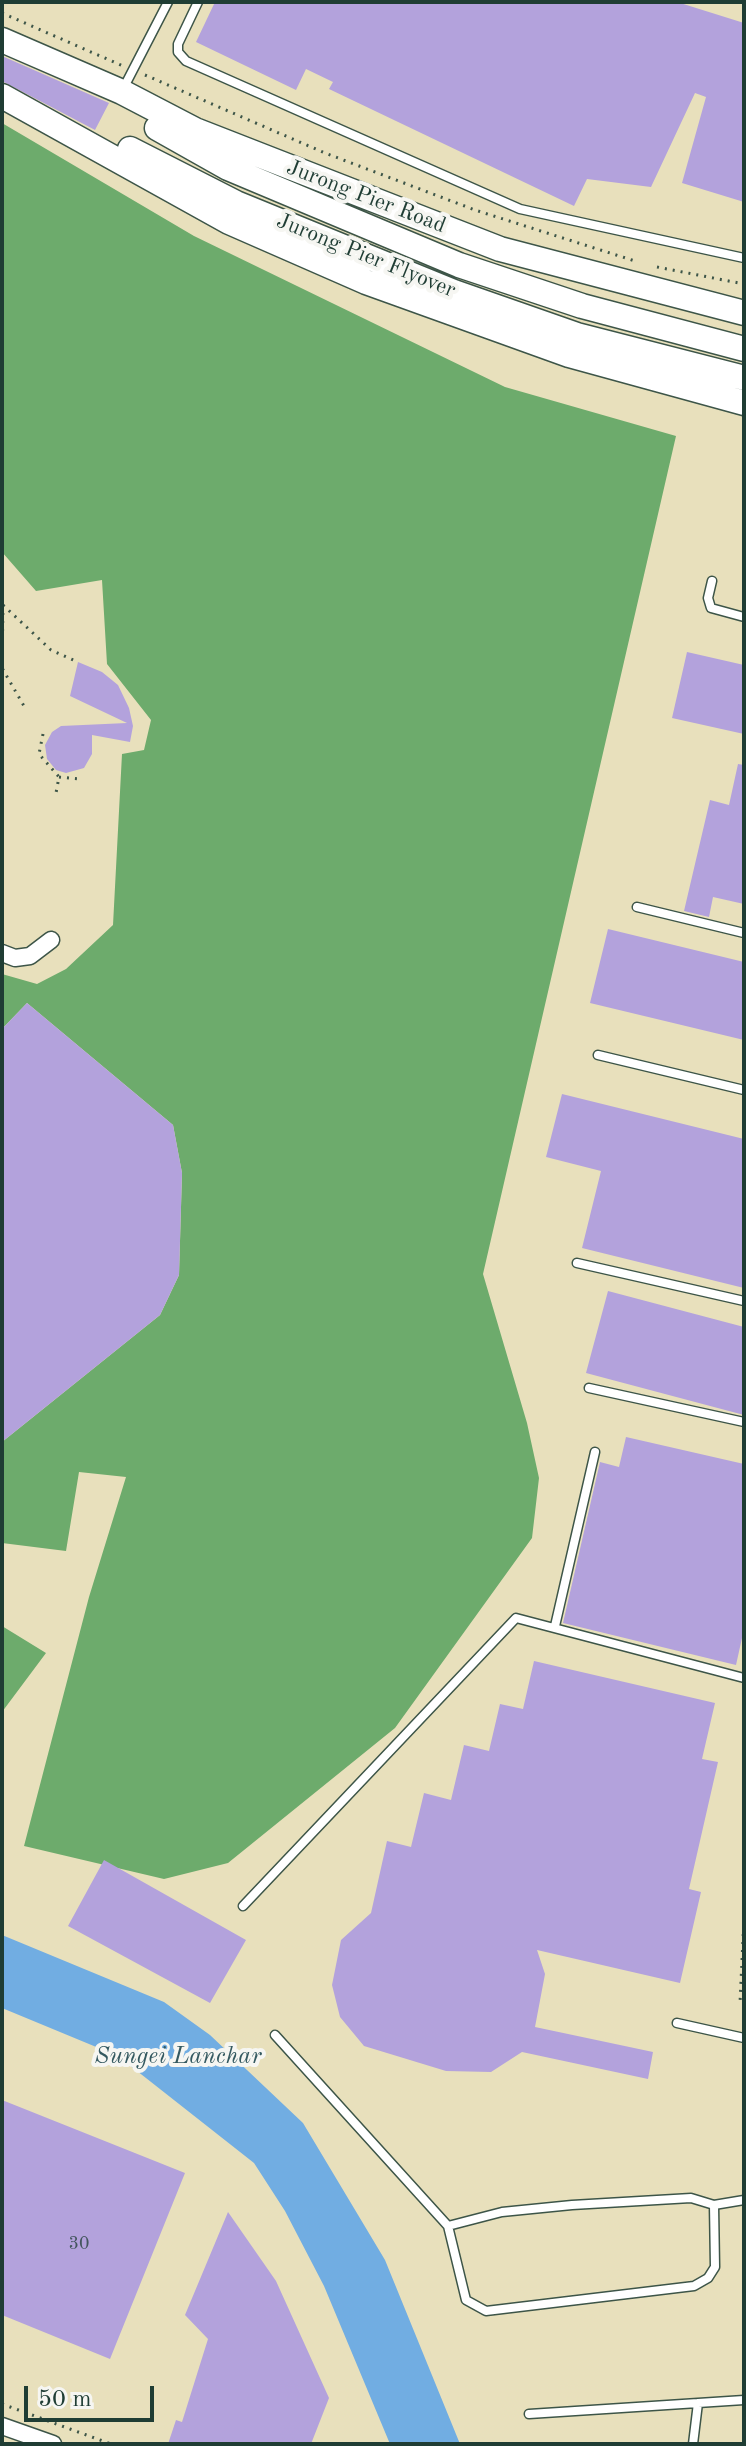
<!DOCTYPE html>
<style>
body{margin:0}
#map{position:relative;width:746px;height:2446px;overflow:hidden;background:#e8e0bc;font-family:"Old Standard TT",serif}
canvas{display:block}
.frame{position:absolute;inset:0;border:4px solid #1f3d34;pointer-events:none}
.scale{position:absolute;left:24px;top:2386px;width:130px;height:36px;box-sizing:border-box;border:4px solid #1f3d34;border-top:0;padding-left:10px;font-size:24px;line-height:28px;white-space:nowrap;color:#1f3d34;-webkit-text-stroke:6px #f6f6f2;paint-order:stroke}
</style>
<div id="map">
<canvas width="746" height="2446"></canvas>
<div class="frame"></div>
<div class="scale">50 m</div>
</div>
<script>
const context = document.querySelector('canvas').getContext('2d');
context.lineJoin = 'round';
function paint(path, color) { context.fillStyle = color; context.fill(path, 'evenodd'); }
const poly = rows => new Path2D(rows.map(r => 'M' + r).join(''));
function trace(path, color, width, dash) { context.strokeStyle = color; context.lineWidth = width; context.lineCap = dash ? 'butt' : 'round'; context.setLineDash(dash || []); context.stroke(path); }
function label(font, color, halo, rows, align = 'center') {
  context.font = font + ' "Old Standard TT",serif'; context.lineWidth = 8; context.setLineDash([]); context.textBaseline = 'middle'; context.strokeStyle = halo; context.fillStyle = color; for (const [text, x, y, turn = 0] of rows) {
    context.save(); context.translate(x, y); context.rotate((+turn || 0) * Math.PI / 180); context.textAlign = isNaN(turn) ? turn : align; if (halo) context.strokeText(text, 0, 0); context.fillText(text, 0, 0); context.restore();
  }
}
paint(poly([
 [2,123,194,236,505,387,676,436,483,1274,527,1423,539,1478,532,1538,395,1728,228,1863,164,1879,24,1846,89,1597,126,1477,79,1472,66,1551,2,1543,2,1442,160,1315,179,1275,182,1173,173,1125,27,1003,2,1029,2,974,37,984,66,969,113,925,122,754,144,750,151,720,107,664,102,580,36,591,2,552],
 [2,1626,46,1653,2,1712]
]), '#6dab6c');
paint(poly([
 [2,1935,164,2002,210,2035,303,2123,385,2260,460,2444,390,2444,324,2286,285,2211,254,2163,118,2056,2,2008]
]), '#71ade2');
paint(poly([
 [215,2,677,2,744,23,744,202,682,183,706,97,695,93,651,187,587,179,574,206,329,89,333,82,306,69,296,90,196,42],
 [2,56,109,103,95,130,2,81],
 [687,652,744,665,744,734,672,718],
 [78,662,102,672,118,685,129,708,133,726,130,742,92,735,92,754,84,768,66,773,56,770,47,759,45,745,52,732,61,726,127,723,70,696],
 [738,764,744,765,744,904,713,897,709,917,684,911,710,800,729,805],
 [608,929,744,962,744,1040,590,1003],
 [27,1003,173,1125,182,1173,179,1275,160,1315,2,1442,2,1029],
 [562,1094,744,1139,744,1288,582,1248,601,1171,546,1157],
 [608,1291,744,1327,744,1415,586,1373],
 [626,1437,744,1464,744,1629,736,1665,563,1623,600,1462,619,1467],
 [534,1661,715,1703,702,1759,718,1762,689,1889,701,1892,680,1983,537,1950,545,1974,535,2027,653,2052,648,2079,522,2052,491,2072,446,2071,364,2046,340,2017,332,1985,341,1940,371,1913,387,1841,411,1847,424,1793,451,1800,464,1745,489,1751,500,1704,523,1709],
 [104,1860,246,1940,210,2003,68,1926],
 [2,2100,185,2173,110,2359,2,2315],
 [228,2212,276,2281,329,2398,311,2444,168,2444,176,2420,182,2422,208,2339,185,2315]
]), '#b3a2dc');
const service = poly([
 [198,2,178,44,178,52,186,61,520,209,744,258],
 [122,91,168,2],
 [712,581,708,598,711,608,744,617],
 [637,907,744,933],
 [598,1055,744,1090],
 [577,1263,744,1301],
 [589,1388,744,1422],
 [555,1626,595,1452],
 [243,1906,516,1618,744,1678],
 [677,2023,744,2038],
 [275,2035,448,2226],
 [714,2205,691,2198,572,2205,502,2212,448,2226,466,2300,486,2311,694,2286,708,2278,715,2267,714,2205,744,2200],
 [529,2414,744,2400],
 [693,2444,698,2403]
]);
const minor = poly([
 [2,953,15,958,30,956,51,940],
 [2,2426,53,2444]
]);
const primary = poly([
 [2,40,122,92,195,130,500,249,744,313],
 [2,96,229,222,366,282,569,355,744,403],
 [157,128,228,168,459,265,582,306,744,349],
 [130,149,236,203,454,292,577,335,744,378]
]);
trace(service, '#3d5548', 11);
trace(minor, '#3d5548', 19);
trace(primary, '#3d5548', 27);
trace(poly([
 [2,13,123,66],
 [145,75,325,153,475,210,635,261],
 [657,267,744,284],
 [3,605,2,668,24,706],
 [3,605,51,650,78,662],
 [43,734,39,754,59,777,56,793],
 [59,777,80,779],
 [744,1918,740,2003,744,2003],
 [2,2404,111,2444]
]), '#3d5548', 3, [2, 6]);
trace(service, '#fff', 8);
trace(minor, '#fff', 16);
trace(primary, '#fff', 24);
label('18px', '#44565e', null, [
 ["30",79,2244]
]);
label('22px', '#1f3d34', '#f6f6f2', [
 ["Jurong Pier Road",366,197,21],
 ["Jurong Pier Flyover",366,256,22]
]);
label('italic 24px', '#345960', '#f6f6f2', [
 ["Sungei Lanchar",178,2057]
]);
</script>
